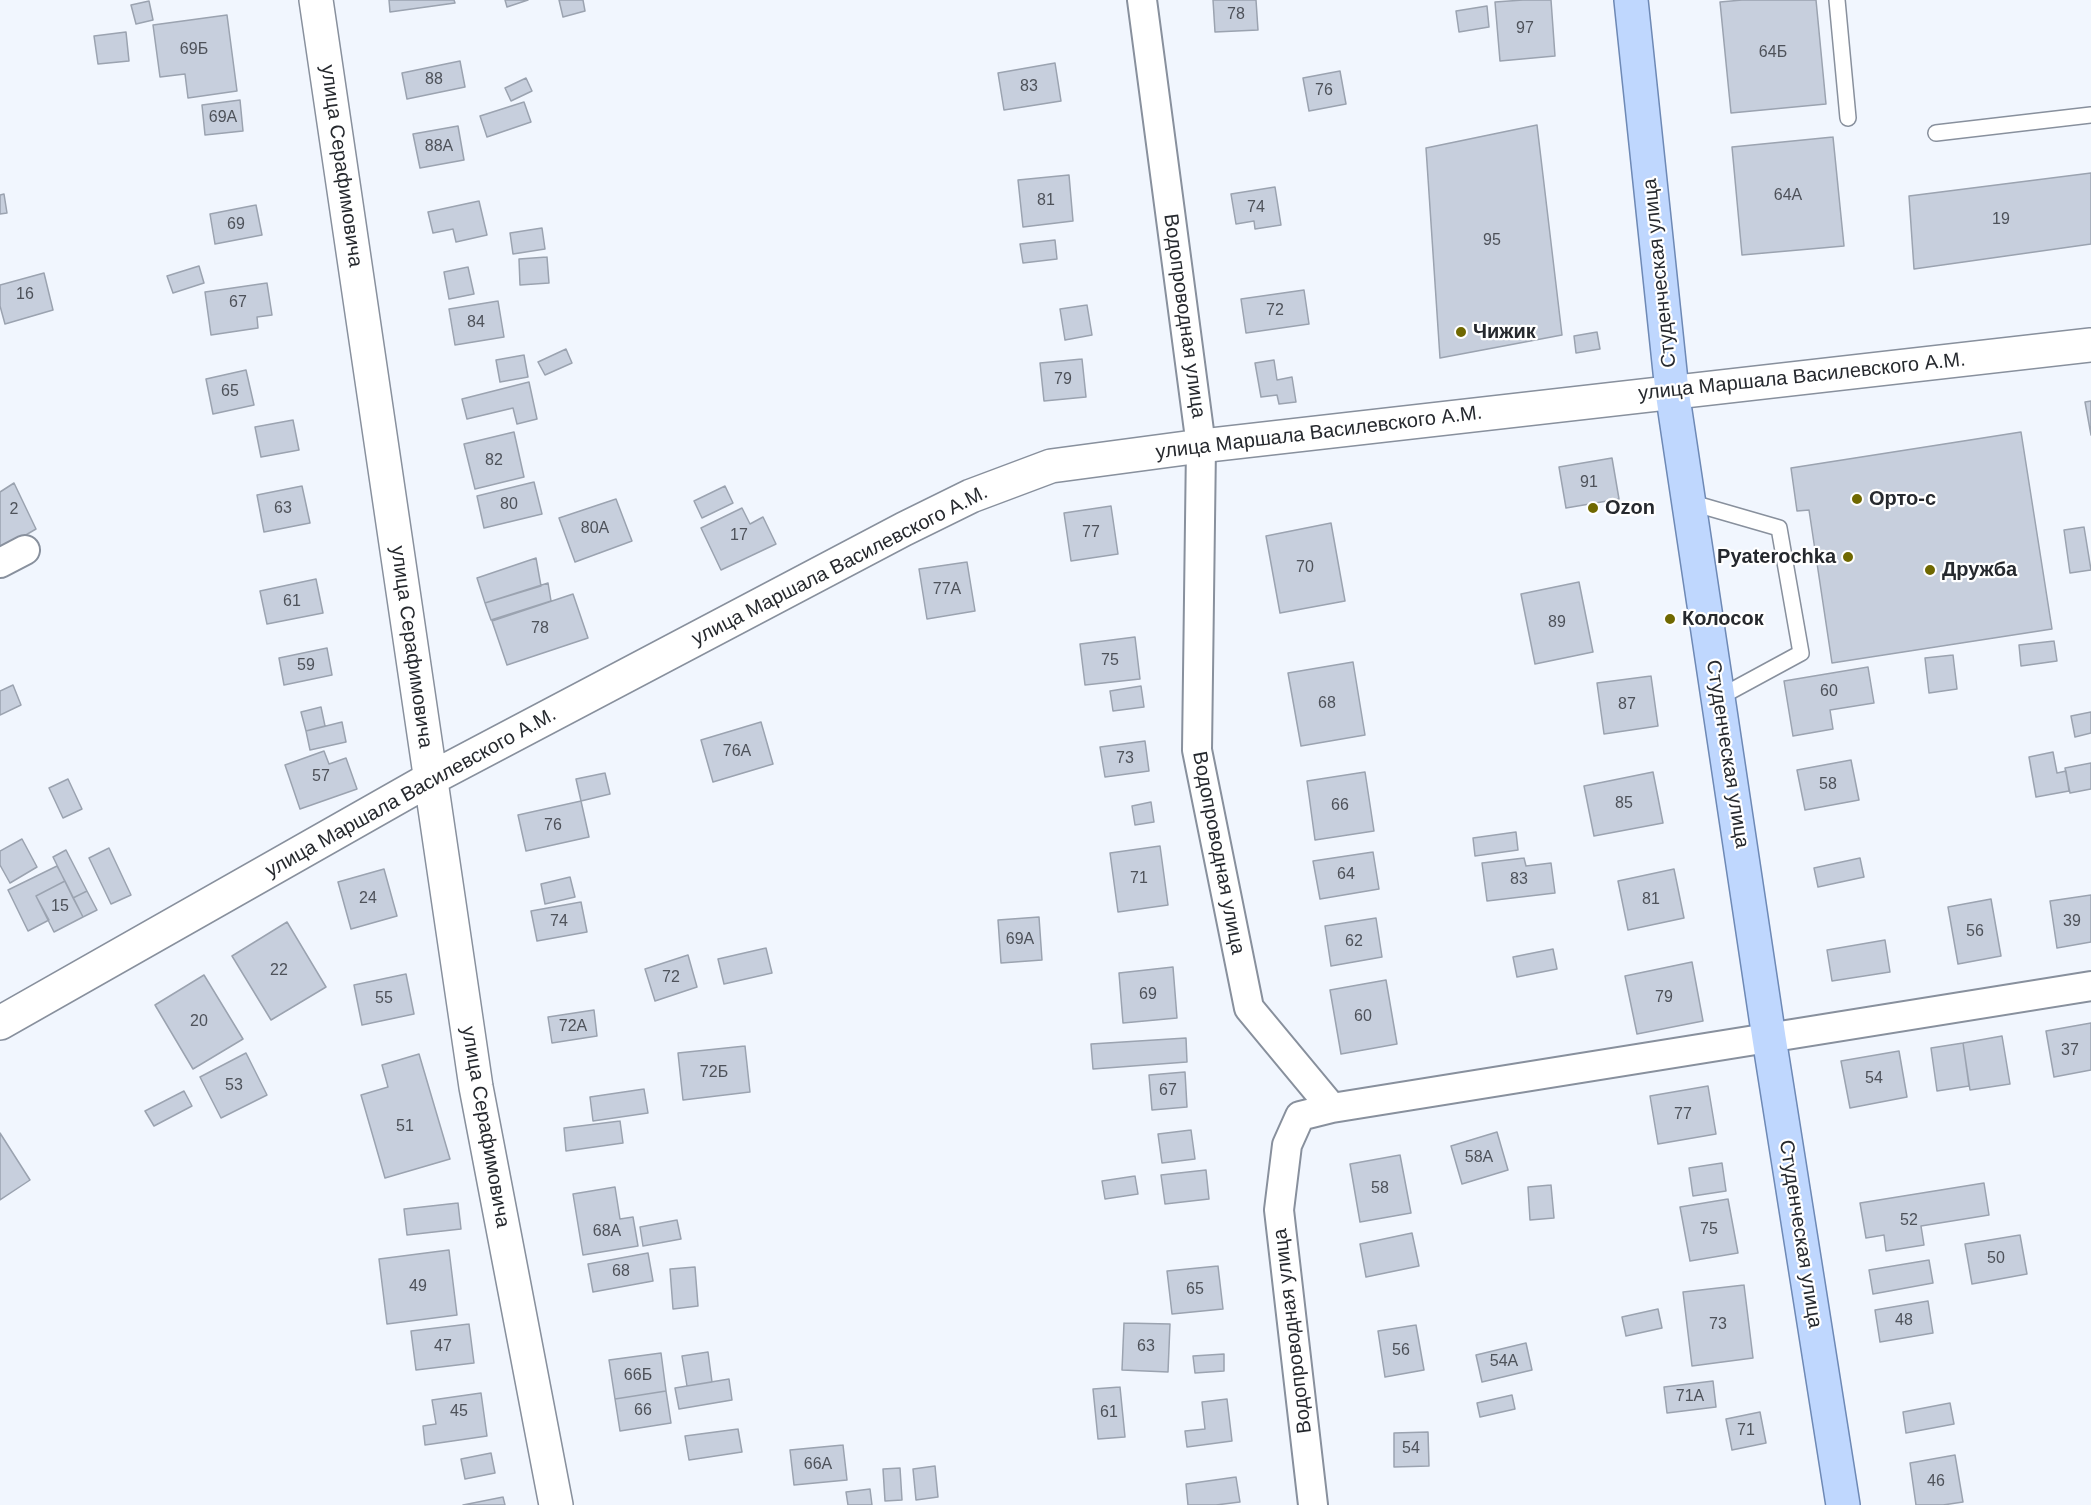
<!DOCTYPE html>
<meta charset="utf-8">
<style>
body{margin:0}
canvas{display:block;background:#f1f6fe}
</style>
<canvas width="2091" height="1505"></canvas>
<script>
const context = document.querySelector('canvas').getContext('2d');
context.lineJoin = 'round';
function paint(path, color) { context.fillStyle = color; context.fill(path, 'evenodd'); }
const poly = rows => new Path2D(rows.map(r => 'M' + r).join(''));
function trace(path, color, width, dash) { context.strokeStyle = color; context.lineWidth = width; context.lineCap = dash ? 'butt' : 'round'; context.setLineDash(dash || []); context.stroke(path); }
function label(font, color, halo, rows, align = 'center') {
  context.font = font + ' Arial,sans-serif'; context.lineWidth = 4.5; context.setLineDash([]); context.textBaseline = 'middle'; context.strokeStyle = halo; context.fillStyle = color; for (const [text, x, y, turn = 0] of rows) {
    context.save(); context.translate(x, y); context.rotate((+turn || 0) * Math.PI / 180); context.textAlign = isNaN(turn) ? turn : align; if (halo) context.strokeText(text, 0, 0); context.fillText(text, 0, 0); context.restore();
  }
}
const building = poly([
 [389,0,454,0,455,3,390,12,389,0],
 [505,0,528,0,507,7,505,0],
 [559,0,583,0,585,11,563,17,559,0],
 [1213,0,1256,0,1258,30,1215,32,1213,0],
 [1523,0,1551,0,1555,56,1500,61,1495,2,1523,0],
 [1742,0,1816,0,1826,104,1731,113,1720,2,1742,0],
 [149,1,153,20,136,24,131,5,149,1],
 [1487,6,1489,27,1459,32,1456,11,1487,6],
 [227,15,237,91,188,98,185,74,160,77,153,25,227,15],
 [126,32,129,61,98,64,94,36,126,32],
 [460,61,465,87,407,99,402,73,460,61],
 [1055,63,1061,101,1004,110,998,73,1055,63],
 [1340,71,1346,104,1309,111,1303,78,1340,71],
 [526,78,532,91,511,101,505,88,526,78],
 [240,100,243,131,205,135,202,105,240,100],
 [524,102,531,122,487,137,480,116,524,102],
 [1537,125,1562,335,1440,358,1426,148,1537,125],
 [458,126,464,160,420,168,413,134,458,126],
 [1833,137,1844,246,1742,255,1732,147,1833,137],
 [2091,173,2091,244,1914,269,1909,196,2091,173],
 [1069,175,1073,221,1023,227,1018,180,1069,175],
 [1275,187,1281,225,1255,229,1254,221,1236,224,1231,194,1275,187],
 [4,194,7,213,0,214,0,195,4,194],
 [479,201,487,235,456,242,453,229,433,233,428,212,479,201],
 [256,205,262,235,215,244,210,214,256,205],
 [542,228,545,249,513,254,510,233,542,228],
 [1055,240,1057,259,1023,263,1020,244,1055,240],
 [547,257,549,283,520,285,519,259,547,257],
 [199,266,204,283,173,293,167,276,199,266],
 [468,267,474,294,449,299,444,272,468,267],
 [44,273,53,310,5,324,0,306,0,285,44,273],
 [267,283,272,315,257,317,258,328,211,335,205,292,267,283],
 [1304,290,1309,324,1246,333,1241,299,1304,290],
 [498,301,504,337,455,345,449,309,498,301],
 [1087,305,1092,335,1065,340,1060,309,1087,305],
 [1597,332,1600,349,1576,353,1574,336,1597,332],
 [566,349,572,363,545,375,538,362,566,349],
 [524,355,528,377,500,382,496,360,524,355],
 [1082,359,1086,397,1044,401,1040,363,1082,359],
 [1274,360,1277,380,1292,377,1296,402,1279,404,1277,395,1261,397,1255,363,1274,360],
 [246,370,254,405,213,414,206,379,246,370],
 [529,382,537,419,517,424,513,408,467,419,462,399,529,382],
 [2091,401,2091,435,2085,402,2091,401],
 [293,420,299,450,261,457,255,427,293,420],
 [514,432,524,477,475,489,464,444,514,432],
 [2021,432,2052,629,1832,663,1809,510,1797,511,1791,468,2021,432],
 [1612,458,1619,499,1566,508,1559,467,1612,458],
 [534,482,542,514,484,528,477,496,534,482],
 [14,483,36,529,0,550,0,492,14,483],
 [302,486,310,523,264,532,257,495,302,486],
 [725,486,733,503,702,518,694,501,725,486],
 [616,499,632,541,575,562,559,518,616,499],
 [1111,506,1118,554,1071,561,1064,513,1111,506],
 [742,508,750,524,763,517,776,544,721,570,701,528,742,508],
 [1331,523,1345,601,1280,613,1266,536,1331,523],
 [2084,527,2091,570,2070,573,2064,530,2084,527],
 [536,558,541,586,485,603,477,578,536,558],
 [967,562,975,611,927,619,919,569,967,562],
 [316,579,323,613,267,624,260,591,316,579],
 [1579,582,1593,652,1535,664,1521,594,1579,582],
 [548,583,551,601,491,620,485,603,548,583],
 [573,594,588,638,507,665,492,621,573,594],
 [1135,637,1140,679,1085,685,1080,644,1135,637],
 [2054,641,2057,661,2021,666,2019,645,2054,641],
 [327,648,332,675,284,685,279,658,327,648],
 [1953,655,1957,689,1929,693,1925,658,1953,655],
 [1353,662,1365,735,1301,746,1288,673,1353,662],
 [1868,667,1874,703,1830,710,1833,729,1793,736,1784,681,1868,667],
 [1651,676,1658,726,1604,734,1597,683,1651,676],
 [13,685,21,705,0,715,0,691,13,685],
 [1141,686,1144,707,1113,711,1110,691,1141,686],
 [321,707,325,726,306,731,301,712,321,707],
 [2091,712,2091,733,2075,737,2071,716,2091,712],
 [342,722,346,742,310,750,306,731,342,722],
 [761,722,773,764,713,782,701,740,761,722],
 [1145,741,1149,771,1105,777,1100,747,1145,741],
 [324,751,329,764,346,758,357,789,300,809,285,765,324,751],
 [2053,752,2057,773,2066,771,2069,791,2036,797,2029,757,2053,752],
 [1851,760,1859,800,1805,810,1797,770,1851,760],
 [2091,763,2091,789,2070,793,2065,768,2091,763],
 [1365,772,1374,831,1315,840,1307,781,1365,772],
 [1653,772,1663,823,1594,836,1584,786,1653,772],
 [605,773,610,794,581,801,576,779,605,773],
 [68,779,82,809,63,818,49,788,68,779],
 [581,801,589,837,526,851,518,815,581,801],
 [1151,802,1154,822,1135,825,1132,806,1151,802],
 [1516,832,1518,850,1475,856,1473,838,1516,832],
 [22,839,37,867,10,883,0,865,0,851,22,839],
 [1160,846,1168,905,1118,912,1110,853,1160,846],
 [109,848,131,895,111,904,89,858,109,848],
 [66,850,87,891,73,898,53,857,66,850],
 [1373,852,1379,889,1320,899,1313,861,1373,852],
 [1524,858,1526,866,1551,863,1555,893,1487,901,1482,863,1524,858],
 [1860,858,1864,877,1818,887,1814,868,1860,858],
 [57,866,65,881,36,896,49,920,28,931,8,890,57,866],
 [384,869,397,916,351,929,338,882,384,869],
 [1674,869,1684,918,1628,930,1618,881,1674,869],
 [570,877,575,897,545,904,541,884,570,877],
 [65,881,83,917,54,932,36,896,65,881],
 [87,891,97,910,83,917,73,898,87,891],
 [2091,895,2091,942,2057,948,2050,901,2091,895],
 [1991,899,2001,956,1958,964,1948,907,1991,899],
 [581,902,587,932,537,941,531,911,581,902],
 [1039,917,1042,960,1001,963,998,920,1039,917],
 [1376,918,1382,957,1331,966,1325,926,1376,918],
 [287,922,326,987,271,1020,232,956,287,922],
 [1885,940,1890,972,1832,981,1827,950,1885,940],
 [766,948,772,973,724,984,718,959,766,948],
 [1553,949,1557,969,1517,977,1513,957,1553,949],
 [688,955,697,987,655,1001,645,969,688,955],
 [1692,962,1703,1021,1637,1034,1625,976,1692,962],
 [1173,967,1177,1018,1123,1023,1119,973,1173,967],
 [406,974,414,1014,362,1025,354,985,406,974],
 [204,975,243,1039,193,1069,155,1005,204,975],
 [1386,980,1397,1044,1341,1054,1330,990,1386,980],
 [594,1010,597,1036,552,1043,548,1017,594,1010],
 [2091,1023,2091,1070,2054,1077,2046,1031,2091,1023],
 [2002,1036,2010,1084,1970,1090,1963,1043,2002,1036],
 [1186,1038,1187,1062,1093,1069,1091,1044,1186,1038],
 [1963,1043,1969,1086,1937,1091,1931,1048,1963,1043],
 [745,1046,750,1092,683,1100,678,1053,745,1046],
 [1899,1051,1907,1097,1850,1108,1841,1061,1899,1051],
 [246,1053,267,1095,221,1118,200,1077,246,1053],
 [419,1054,450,1159,385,1178,361,1095,388,1087,382,1065,419,1054],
 [1185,1072,1187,1107,1152,1110,1149,1075,1185,1072],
 [1708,1086,1716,1134,1658,1144,1650,1096,1708,1086],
 [644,1089,648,1113,593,1121,590,1097,644,1089],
 [184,1091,192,1106,154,1126,145,1111,184,1091],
 [620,1121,623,1143,566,1151,564,1128,620,1121],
 [1191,1130,1195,1159,1162,1163,1158,1134,1191,1130],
 [1497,1132,1508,1170,1462,1184,1451,1146,1497,1132],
 [0,1133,30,1180,0,1200,0,1133],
 [1400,1155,1411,1213,1360,1222,1350,1164,1400,1155],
 [1722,1163,1726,1191,1693,1196,1689,1168,1722,1163],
 [1206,1170,1209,1199,1165,1204,1161,1175,1206,1170],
 [1135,1176,1138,1194,1105,1199,1102,1181,1135,1176],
 [1984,1183,1989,1215,1921,1226,1924,1245,1886,1251,1884,1235,1866,1238,1860,1203,1984,1183],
 [1551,1185,1554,1218,1530,1220,1528,1187,1551,1185],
 [615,1187,620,1219,633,1217,638,1246,583,1255,573,1194,615,1187],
 [1728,1199,1738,1253,1690,1261,1680,1207,1728,1199],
 [458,1203,461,1229,407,1235,404,1209,458,1203],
 [677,1220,681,1239,643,1246,640,1227,677,1220],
 [1412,1233,1419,1266,1366,1277,1360,1244,1412,1233],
 [2020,1235,2027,1274,1972,1284,1965,1244,2020,1235],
 [449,1250,457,1315,387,1324,379,1259,449,1250],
 [648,1253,653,1281,593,1292,588,1264,648,1253],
 [1929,1260,1933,1283,1873,1294,1869,1270,1929,1260],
 [1218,1266,1223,1309,1172,1314,1167,1271,1218,1266],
 [695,1267,698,1306,673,1309,670,1269,695,1267],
 [1744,1285,1753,1358,1692,1366,1683,1292,1744,1285],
 [1928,1301,1933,1333,1880,1342,1875,1310,1928,1301],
 [1658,1309,1662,1328,1626,1336,1622,1317,1658,1309],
 [1124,1323,1170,1324,1168,1372,1122,1370,1124,1323],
 [469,1324,474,1363,416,1370,411,1331,469,1324],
 [1416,1325,1424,1370,1385,1377,1378,1331,1416,1325],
 [1526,1343,1532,1370,1482,1382,1476,1355,1526,1343],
 [708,1352,712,1382,687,1386,682,1356,708,1352],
 [661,1353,666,1391,615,1399,609,1360,661,1353],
 [1224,1354,1224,1371,1195,1373,1193,1356,1224,1354],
 [729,1379,732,1400,679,1409,675,1388,729,1379],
 [1713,1381,1716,1407,1667,1413,1664,1387,1713,1381],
 [1120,1387,1125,1437,1098,1439,1093,1389,1120,1387],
 [666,1391,671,1423,620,1431,615,1399,666,1391],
 [481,1393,487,1436,425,1445,423,1426,436,1424,432,1400,481,1393],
 [1512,1395,1515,1409,1480,1417,1477,1403,1512,1395],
 [1227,1399,1232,1441,1187,1447,1185,1431,1205,1429,1202,1402,1227,1399],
 [1950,1403,1954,1424,1906,1433,1903,1412,1950,1403],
 [1760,1412,1766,1443,1732,1450,1726,1419,1760,1412],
 [738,1429,742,1452,689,1460,685,1436,738,1429],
 [1428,1432,1429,1466,1394,1467,1394,1433,1428,1432],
 [843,1445,847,1480,794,1485,790,1450,843,1445],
 [491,1453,495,1473,465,1479,461,1459,491,1453],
 [1955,1455,1963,1502,1943,1505,1916,1505,1910,1463,1955,1455],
 [935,1466,938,1497,916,1500,913,1469,935,1466],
 [900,1468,902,1500,885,1501,883,1469,900,1468],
 [1236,1477,1240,1502,1216,1505,1188,1505,1186,1484,1236,1477],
 [870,1489,872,1505,848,1505,846,1492,870,1489],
 [503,1497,505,1505,463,1505,503,1497]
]);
paint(building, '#c7cfdd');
trace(building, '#9ba3b0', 1.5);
const lane = poly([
 [1837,0,1848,118],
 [1936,133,2091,115],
 [1689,502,1779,528,1801,653,1718,698]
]);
const street = poly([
 [1142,0,1201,446,1197,750,1249,1008,1332,1108,1300,1116,1287,1145,1279,1210,1313,1505],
 [0,563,25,550],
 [1332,1108,2091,986]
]);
const secondary = poly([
 [316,0,476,1087,556,1505],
 [0,1023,430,779,904,529,971,496,1051,466,1201,446,2091,345]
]);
const primary = poly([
 [1631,0,1672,391,1769,1038,1843,1505]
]);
trace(lane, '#88909d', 18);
trace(street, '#88909d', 32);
trace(secondary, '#88909d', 36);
trace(primary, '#6e89b5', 36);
trace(lane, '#fff', 15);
trace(street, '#fff', 28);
trace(secondary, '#fff', 33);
trace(primary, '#bfd7fe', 33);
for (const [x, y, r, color] of [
 [1461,332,6,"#6f6800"],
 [1857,499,6,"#6f6800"],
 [1593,508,6,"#6f6800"],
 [1848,557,6,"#6f6800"],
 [1930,570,6,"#6f6800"],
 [1670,619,6,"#6f6800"]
]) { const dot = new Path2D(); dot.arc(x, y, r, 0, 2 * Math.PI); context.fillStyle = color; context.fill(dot); trace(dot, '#fff', 2); }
label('16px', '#4e525a', null, [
 ["78",1236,15],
 ["97",1525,29],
 ["69Б",194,50],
 ["64Б",1773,53],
 ["88",434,80],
 ["83",1029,87],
 ["76",1324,91],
 ["69А",223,118],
 ["88А",439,147],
 ["64А",1788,196],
 ["81",1046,201],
 ["74",1256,208],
 ["19",2001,220],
 ["69",236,225],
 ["95",1492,241],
 ["16",25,295],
 ["67",238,303],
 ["72",1275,311],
 ["84",476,323],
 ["79",1063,380],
 ["65",230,392],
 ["82",494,461],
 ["91",1589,483],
 ["80",509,505],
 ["63",283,509],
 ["2",14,510],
 ["80А",595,529],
 ["77",1091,533],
 ["17",739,536],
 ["70",1305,568],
 ["77А",947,590],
 ["61",292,602],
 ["89",1557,623],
 ["78",540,629],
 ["75",1110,661],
 ["59",306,666],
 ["60",1829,692],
 ["68",1327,704],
 ["87",1627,705],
 ["76А",737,752],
 ["73",1125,759],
 ["57",321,777],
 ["58",1828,785],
 ["85",1624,804],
 ["66",1340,806],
 ["76",553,826],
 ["64",1346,875],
 ["71",1139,879],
 ["83",1519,880],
 ["24",368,899],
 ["81",1651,900],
 ["15",60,907],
 ["74",559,922],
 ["39",2072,922],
 ["56",1975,932],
 ["69А",1020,940],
 ["62",1354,942],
 ["22",279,971],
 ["72",671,978],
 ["69",1148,995],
 ["79",1664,998],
 ["55",384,999],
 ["60",1363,1017],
 ["20",199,1022],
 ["72А",573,1027],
 ["37",2070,1051],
 ["72Б",714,1073],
 ["54",1874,1079],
 ["53",234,1086],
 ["67",1168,1091],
 ["77",1683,1115],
 ["51",405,1127],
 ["58А",1479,1158],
 ["58",1380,1189],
 ["52",1909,1221],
 ["75",1709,1230],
 ["68А",607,1232],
 ["50",1996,1259],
 ["68",621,1272],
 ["49",418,1287],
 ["65",1195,1290],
 ["48",1904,1321],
 ["73",1718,1325],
 ["47",443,1347],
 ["63",1146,1347],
 ["56",1401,1351],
 ["54А",1504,1362],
 ["66Б",638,1376],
 ["71А",1690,1397],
 ["66",643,1411],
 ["45",459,1412],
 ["61",1109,1413],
 ["71",1746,1431],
 ["54",1411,1449],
 ["66А",818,1465],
 ["46",1936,1482]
]);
label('20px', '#26292e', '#fff', [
 ["улица Серафимовича",341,166,82],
 ["Студенческая улица",1660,273,-96],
 ["Водопроводная улица",1184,316,82],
 ["улица Маршала Василевского А.М.",1802,377,-6],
 ["улица Маршала Василевского А.М.",1319,433,-7],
 ["улица Маршала Василевского А.М.",840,566,-27],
 ["улица Серафимовича",411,647,82],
 ["Студенческая улица",1727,754,81],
 ["улица Маршала Василевского А.М.",411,793,-29],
 ["Водопроводная улица",1218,853,79],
 ["улица Серафимовича",485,1127,80],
 ["Студенческая улица",1800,1234,81],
 ["Водопроводная улица",1293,1331,-97]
]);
label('bold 20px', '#26292e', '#fff', [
 ["Чижик",1473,332],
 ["Орто-с",1869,499],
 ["Ozon",1605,508],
 ["Pyaterochka",1836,557,"right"],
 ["Дружба",1942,570],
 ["Колосок",1682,619]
], 'left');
</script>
